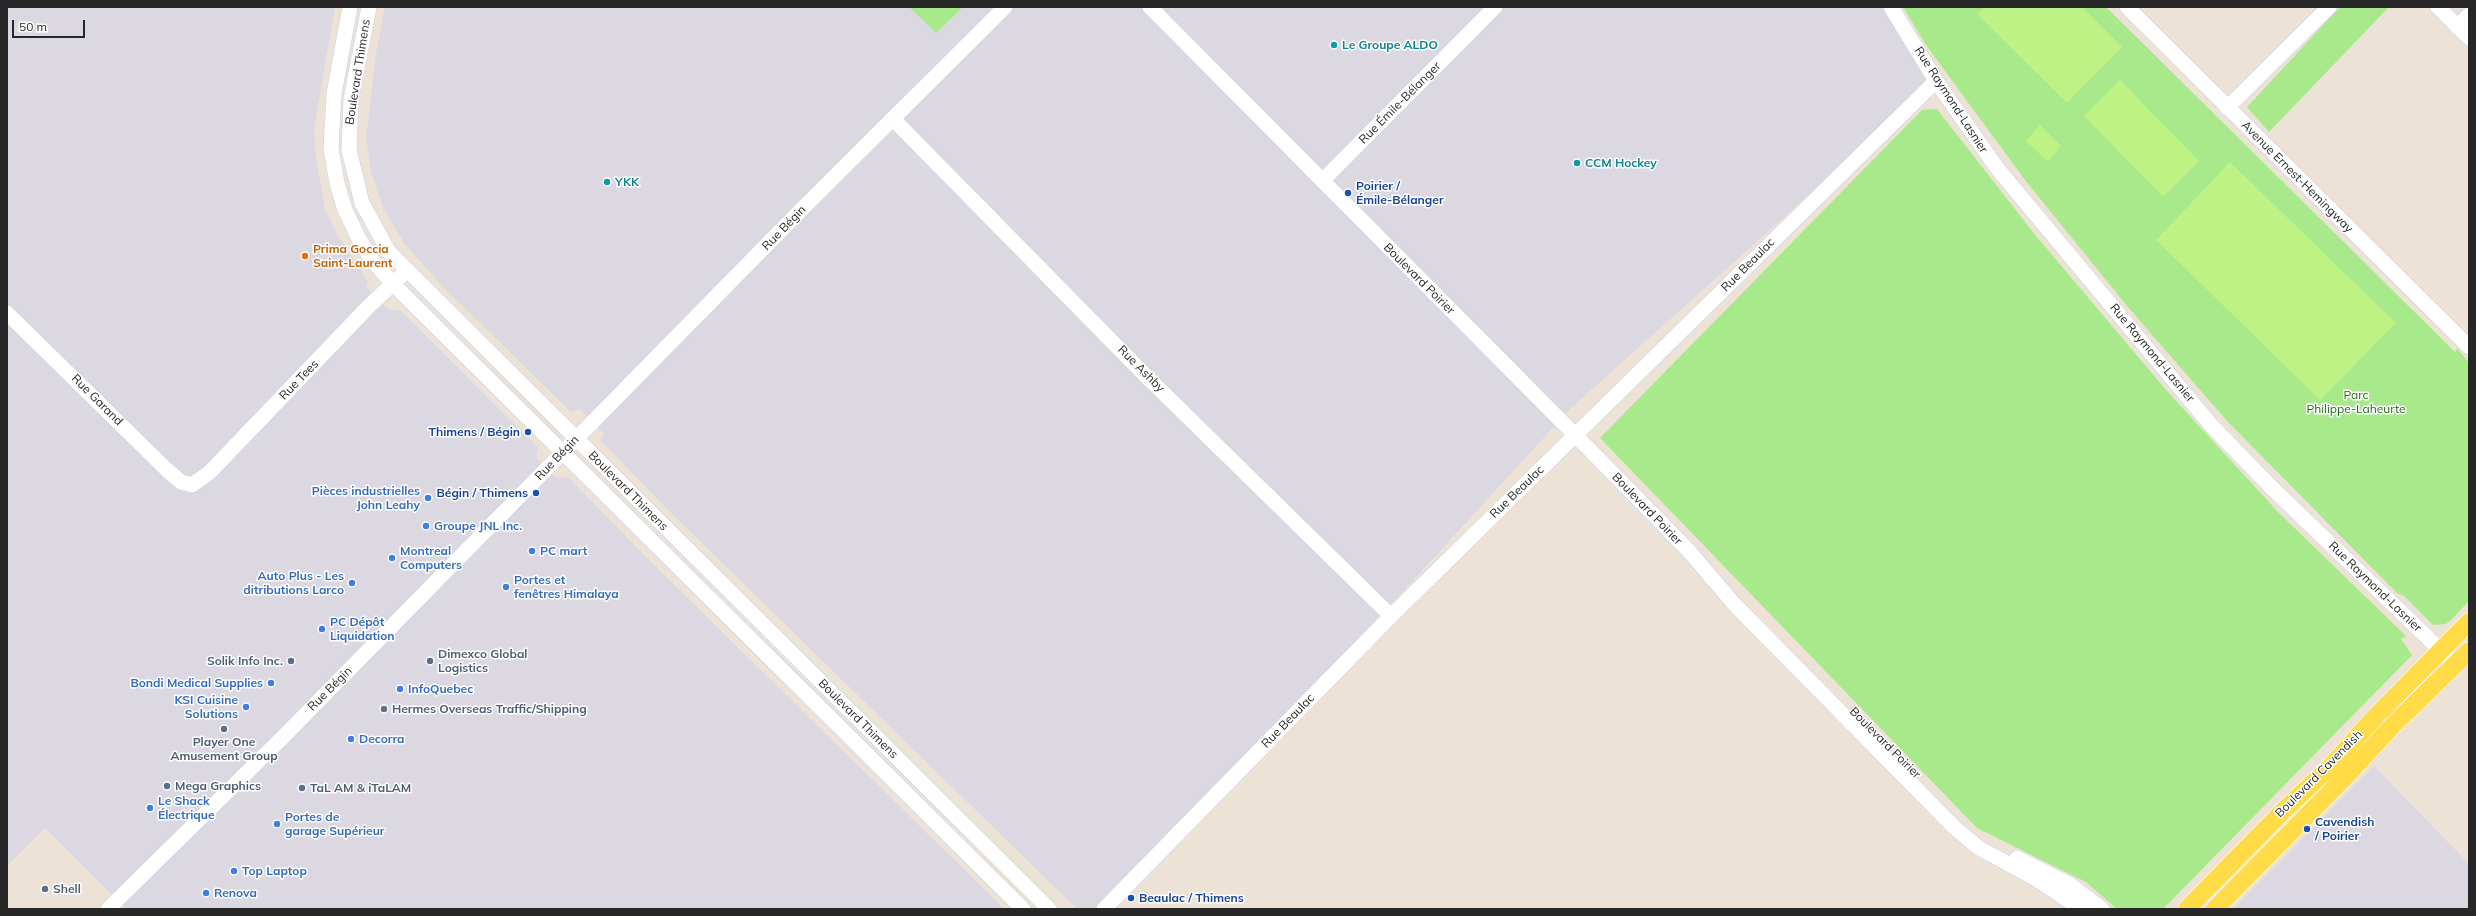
<!DOCTYPE html>
<meta charset="utf-8">
<style>
body{margin:0}
#map{position:relative;width:2476px;height:916px;overflow:hidden;background:#ece3d6;font-family:Mulish,sans-serif}
canvas{display:block}
.frame{position:absolute;inset:0;border:8px solid #272727;pointer-events:none}
.scale{position:absolute;left:12px;top:20px;width:73px;height:18px;box-sizing:border-box;border:2px solid #272727;border-top:0;padding-left:5px;font-size:12px;line-height:14px;white-space:nowrap;color:#272727;-webkit-text-stroke:3px #fff;paint-order:stroke}
</style>
<div id="map">
<canvas width="2476" height="916"></canvas>
<div class="frame"></div>
<div class="scale">50 m</div>
</div>
<script>
const context = document.querySelector('canvas').getContext('2d');
context.lineJoin = 'round';
function paint(path, color) { context.fillStyle = color; context.fill(path, 'evenodd'); }
const poly = rows => new Path2D(rows.map(r => 'M' + r).join(''));
function trace(path, color, width, dash) { context.strokeStyle = color; context.lineWidth = width; context.lineCap = dash ? 'butt' : 'round'; context.setLineDash(dash || []); context.stroke(path); }
function label(font, color, halo, rows, align = 'center') {
  context.font = font + ' Mulish,sans-serif'; context.lineWidth = 3; context.setLineDash([]); context.textBaseline = 'middle'; context.strokeStyle = halo; context.fillStyle = color; for (const [text, x, y, turn = 0] of rows) {
    context.save(); context.translate(x, y); context.rotate((+turn || 0) * Math.PI / 180); context.textAlign = isNaN(turn) ? turn : align; if (halo) context.strokeText(text, 0, 0); context.fillText(text, 0, 0); context.restore();
  }
}
paint(poly([
 [7,7,335,7,314,130,316,159,325,209,338,236,368,281,366,287,389,310,401,311,538,447,536,458,556,478,568,477,646,557,1004,909,126,909,45,828,7,866],
 [385,7,1884,7,1936,81,1571,408,1112,909,1077,909,671,513,600,440,604,434,580,409,571,412,444,288,404,243,383,208,371,172,366,138,376,54],
 [2374,766,2469,864,2469,909,2233,909]
]), '#dbd8e2');
paint(poly([
 [909,7,963,7,936,33],
 [1903,7,2106,7,2455,352,2457,348,2469,363,2469,601,2452,619,2446,624,2433,625,2404,596,2397,593,2228,422,2127,306,2025,180,1926,45],
 [2340,7,2389,7,2269,132,2247,107],
 [1937,109,2032,231,2166,390,2278,512,2406,636,2401,639,2412,655,2163,909,2117,909,2086,882,1977,828,1600,438,1922,110]
]), '#a7e98b');
paint(poly([
 [1984,7,2082,7,2122,47,2067,103,1977,14],
 [2120,80,2199,161,2163,197,2084,116],
 [2040,125,2061,146,2048,162,2026,141],
 [2230,162,2396,323,2320,400,2156,240]
]), '#bff285');
const minor = poly([
 [350,7,334,94,331,148,337,183,345,210,359,239,373,261,393,284,1023,909],
 [369,7,351,99,349,150,362,203,389,252,1049,909],
 [1150,7,1586,446,1688,550,1735,605,1955,828,1979,848,2038,880,2081,909],
 [1891,7,1936,81,1997,168,2211,425,2271,487,2455,664],
 [2127,7,2469,347],
 [2438,7,2469,38],
 [2457,27,2469,15],
 [2227,108,2329,7],
 [893,119,1144,374,1391,616],
 [1322,181,1495,7],
 [7,313,167,470,181,482,192,485,210,472,370,305,400,277],
 [2017,858,2069,884,2102,909],
 [108,909,282,738,796,215,1005,7],
 [1104,909,1391,616,1936,81]
]);
const major = poly([
 [2187,909,2284,810,2332,765,2376,716,2469,622],
 [2215,909,2348,774,2394,724,2469,651]
]);
trace(minor, '#cbcfe2', 16);
trace(major, '#fff', 19);
trace(minor, '#fff', 15);
trace(major, '#ffdc47', 18);
for (const [x, y, r, color] of [
 [1334,45,4,"#0f9aa8"],
 [1577,163,4,"#0f9aa8"],
 [607,182,4,"#0f9aa8"],
 [1348,193,4,"#1a4fb4"],
 [305,256,4,"#e8710a"],
 [528,432,4,"#1a4fb4"],
 [536,493,4,"#1a4fb4"],
 [428,498,4,"#3f7fe0"],
 [426,526,4,"#3f7fe0"],
 [532,551,4,"#3f7fe0"],
 [392,558,4,"#3f7fe0"],
 [352,583,4,"#3f7fe0"],
 [506,587,4,"#3f7fe0"],
 [322,629,4,"#3f7fe0"],
 [291,661,4,"#5c6f8a"],
 [430,661,4,"#5c6f8a"],
 [271,683,4,"#3f7fe0"],
 [400,689,4,"#3f7fe0"],
 [246,707,4,"#3f7fe0"],
 [384,709,4,"#5c6f8a"],
 [224,729,4,"#5c6f8a"],
 [351,739,4,"#3f7fe0"],
 [167,786,4,"#5c6f8a"],
 [302,788,4,"#5c6f8a"],
 [150,808,4,"#3f7fe0"],
 [277,824,4,"#3f7fe0"],
 [2307,829,4,"#1a4fb4"],
 [234,871,4,"#3f7fe0"],
 [45,889,4,"#5c6f8a"],
 [206,893,4,"#3f7fe0"],
 [1131,898,4,"#1a4fb4"]
]) { const dot = new Path2D(); dot.arc(x, y, r, 0, 2 * Math.PI); context.fillStyle = color; context.fill(dot); trace(dot, '#fff', 1.5); }
label('bold 12px', '#0d838f', '#fff', [
 ["Le Groupe ALDO",1342,45],
 ["CCM Hockey",1585,163],
 ["YKK",615,182]
], 'left');
label('12px', '#272727', '#fff', [
 ["Boulevard Thimens",358,72,-81],
 ["Rue Raymond-Lasnier",1951,100,57],
 ["Rue Émile-Bélanger",1400,103,-45],
 ["Avenue Ernest-Hemingway",2297,177,45],
 ["Rue Bégin",784,228,-46],
 ["Rue Beaulac",1748,265,-45],
 ["Boulevard Poirier",1419,279,45],
 ["Rue Raymond-Lasnier",2152,353,50],
 ["Rue Ashby",1141,369,45],
 ["Rue Tees",299,380,-46],
 ["Rue Garand",97,400,45],
 ["Rue Bégin",557,458,-46],
 ["Boulevard Thimens",628,491,45],
 ["Rue Beaulac",1517,492,-44],
 ["Boulevard Poirier",1647,509,46],
 ["Rue Raymond-Lasnier",2375,587,44],
 ["Rue Bégin",330,689,-45],
 ["Boulevard Thimens",858,719,45],
 ["Rue Beaulac",1288,721,-46],
 ["Boulevard Poirier",1885,743,45],
 ["Boulevard Cavendish",2319,774,-45]
]);
label('bold 12px', '#164399', '#fff', [
 ["Poirier /",1356,186],
 ["Émile-Bélanger",1356,200],
 ["Thimens / Bégin",520,432,"right"],
 ["Bégin / Thimens",528,493,"right"],
 ["Cavendish",2315,822],
 ["/ Poirier",2315,836],
 ["Beaulac / Thimens",1139,898]
], 'left');
label('bold 12px', '#c56008', '#fff', [
 ["Prima Goccia",313,249],
 ["Saint-Laurent",313,263]
], 'left');
label('12px', '#206911', '#fff', [
 ["Parc",2356,395],
 ["Philippe-Laheurte",2356,409]
]);
label('bold 12px', '#366cbe', '#fff', [
 ["Pièces industrielles",420,491,"right"],
 ["John Leahy",420,505,"right"],
 ["Groupe JNL Inc.",434,526],
 ["Montreal",400,551],
 ["Computers",400,565],
 ["PC mart",540,551],
 ["Auto Plus - Les",344,576,"right"],
 ["ditributions Larco",344,590,"right"],
 ["Portes et",514,580],
 ["fenêtres Himalaya",514,594],
 ["PC Dépôt",330,622],
 ["Liquidation",330,636],
 ["Bondi Medical Supplies",263,683,"right"],
 ["InfoQuebec",408,689],
 ["KSI Cuisine",238,700,"right"],
 ["Solutions",238,714,"right"],
 ["Decorra",359,739],
 ["Le Shack",158,801],
 ["Électrique",158,815],
 ["Portes de",285,817],
 ["garage Supérieur",285,831],
 ["Top Laptop",242,871],
 ["Renova",214,893]
], 'left');
label('bold 12px', '#4e5e75', '#fff', [
 ["Dimexco Global",438,654],
 ["Logistics",438,668],
 ["Solik Info Inc.",283,661,"right"],
 ["Hermes Overseas Traffic/Shipping",392,709],
 ["Player One",224,742,"center"],
 ["Amusement Group",224,756,"center"],
 ["Mega Graphics",175,786],
 ["TaL AM & iTaLAM",310,788],
 ["Shell",53,889]
], 'left');
</script>
